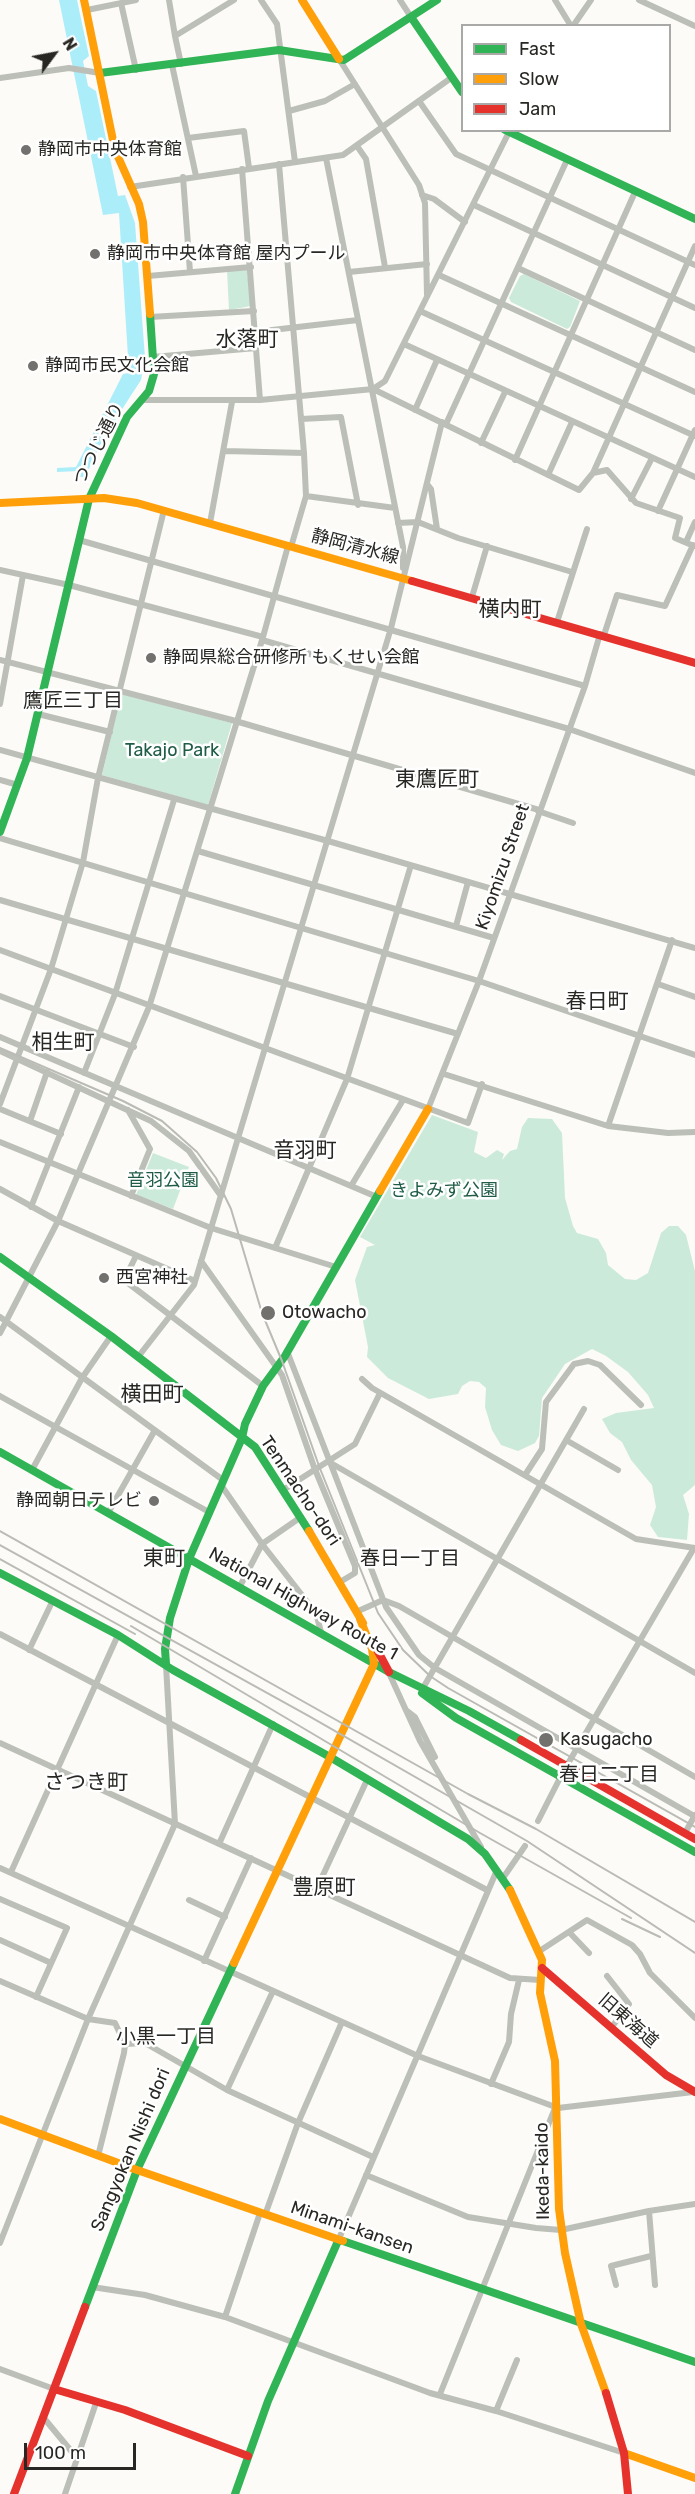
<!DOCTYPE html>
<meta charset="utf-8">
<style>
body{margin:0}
#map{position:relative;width:695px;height:2494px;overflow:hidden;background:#fcfbf7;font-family:Rubik,sans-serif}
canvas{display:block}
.legend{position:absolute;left:461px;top:24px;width:210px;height:108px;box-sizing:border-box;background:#fff;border:2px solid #a9a9a7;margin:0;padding:8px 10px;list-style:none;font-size:18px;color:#282723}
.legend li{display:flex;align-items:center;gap:12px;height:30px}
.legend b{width:30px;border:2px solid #a9a9a7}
.north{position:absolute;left:24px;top:24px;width:60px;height:60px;-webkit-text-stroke:4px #fff;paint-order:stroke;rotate:58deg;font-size:16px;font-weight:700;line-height:24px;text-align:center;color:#282723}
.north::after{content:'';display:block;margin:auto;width:21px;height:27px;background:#282723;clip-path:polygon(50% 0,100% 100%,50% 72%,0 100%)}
.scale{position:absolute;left:24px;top:2443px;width:112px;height:27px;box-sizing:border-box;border:3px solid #282723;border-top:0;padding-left:8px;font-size:18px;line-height:21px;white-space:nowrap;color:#282723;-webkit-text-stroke:4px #fff;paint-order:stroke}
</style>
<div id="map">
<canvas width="695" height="2494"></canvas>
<ul class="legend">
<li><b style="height:8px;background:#30b455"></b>Fast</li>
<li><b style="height:8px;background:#ff9f0a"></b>Slow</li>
<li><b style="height:8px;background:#e5322d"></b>Jam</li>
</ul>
<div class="north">N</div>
<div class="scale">100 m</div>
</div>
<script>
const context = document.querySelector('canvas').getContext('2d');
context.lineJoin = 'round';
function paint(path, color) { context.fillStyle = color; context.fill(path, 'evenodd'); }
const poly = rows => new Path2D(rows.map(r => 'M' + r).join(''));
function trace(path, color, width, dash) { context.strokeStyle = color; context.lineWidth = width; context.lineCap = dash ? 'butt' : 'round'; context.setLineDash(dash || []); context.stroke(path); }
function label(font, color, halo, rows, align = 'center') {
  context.font = font + ' Rubik,"Noto Sans JP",sans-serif'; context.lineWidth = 5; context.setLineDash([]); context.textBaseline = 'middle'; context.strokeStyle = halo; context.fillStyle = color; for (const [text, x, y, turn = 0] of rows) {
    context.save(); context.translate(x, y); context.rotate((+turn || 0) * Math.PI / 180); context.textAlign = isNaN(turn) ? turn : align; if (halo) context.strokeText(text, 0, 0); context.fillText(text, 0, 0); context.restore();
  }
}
paint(poly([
 [247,270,251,306,229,310,227,271],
 [524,274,580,301,570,327,567,329,511,302,509,298,520,276],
 [121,694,232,723,208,805,102,775],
 [432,1115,478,1132,474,1152,486,1158,497,1150,504,1154,502,1160,510,1151,517,1149,522,1127,528,1118,552,1119,562,1133,565,1198,573,1226,577,1233,598,1239,606,1253,608,1265,625,1279,636,1280,648,1273,661,1233,669,1226,678,1226,686,1235,695,1271,695,1485,683,1495,689,1514,687,1540,658,1537,650,1525,656,1507,652,1485,631,1460,622,1442,610,1433,602,1419,616,1413,654,1408,648,1395,628,1372,606,1356,592,1349,565,1364,542,1398,539,1436,535,1443,518,1451,501,1445,492,1430,485,1407,486,1388,479,1382,470,1381,462,1386,458,1394,429,1399,388,1378,367,1357,368,1347,355,1280,367,1247,375,1245,360,1237],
 [153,1153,189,1167,173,1209,136,1195]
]), '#cbeada');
paint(poly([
 [59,0,77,0,89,56,83,61,88,86,96,91,118,196,125,195,135,223,145,358,141,380,104,437,85,477,80,477,79,471,57,472,57,468,76,467,123,374,129,373,119,213,103,215]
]), '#acedfa');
trace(poly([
 [169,0,175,36,234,0],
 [261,0,277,24,295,162],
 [400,0,411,17],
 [555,0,571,26],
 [639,0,695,26],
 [121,3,136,70],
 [87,10,136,0],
 [573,26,591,0],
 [175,36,181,64],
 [339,59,419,185,425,203,427,295],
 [172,65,196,176],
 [0,78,69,68,100,73],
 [419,101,456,154,695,265],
 [289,111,325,101,355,84],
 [188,138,244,131,249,168],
 [357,146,366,159,385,267],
 [326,158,403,547,403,568],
 [279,164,304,453,306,496,291,547],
 [242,169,260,400],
 [183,177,190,272],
 [130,187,343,155,451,78],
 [422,195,434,199,465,222],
 [474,205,695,308],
 [518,268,695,350],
 [349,272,427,264],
 [439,275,695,392],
 [148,276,251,267],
 [420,311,695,436],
 [150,317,254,311],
 [255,332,358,320],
 [404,344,695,477],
 [153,357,256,348],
 [373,389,579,490,593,473,695,246],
 [142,400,260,400,373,389,385,381,510,130],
 [415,410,437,360],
 [301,419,341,417,358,505],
 [446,424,567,160],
 [481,443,505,392],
 [225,451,304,453],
 [515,460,635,192],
 [593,473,607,470,636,503,680,518,675,538,694,546],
 [548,475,572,422],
 [427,484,431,489,437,529],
 [306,496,395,508],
 [631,499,652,458],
 [658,511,695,430],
 [210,523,232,402],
 [398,523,418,522,458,538,572,572],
 [79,540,585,686],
 [686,542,695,522],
 [0,570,69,585,263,637],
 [472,597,487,546],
 [557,622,587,529],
 [604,635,617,595,665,606,693,545],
 [262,640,569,729,695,773],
 [0,660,232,720,539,810],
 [0,704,23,575],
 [38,714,110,732],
 [0,750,328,841,695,948],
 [0,780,18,785],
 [538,811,573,823],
 [0,838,479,981,695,1055],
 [198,851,494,938],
 [0,900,458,1034],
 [456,926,468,882],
 [0,950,468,1123,482,1084],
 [658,984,695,997],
 [0,996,134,1047],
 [0,1037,377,1197],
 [0,1051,151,1121,189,1151,221,1196],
 [84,1073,115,994,174,800],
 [444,1074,608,1126,668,1133,695,1132],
 [0,1104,51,969,83,862,98,778,164,510],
 [0,1109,61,1134],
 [428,1109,479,981,585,686,600,634],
 [128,1110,150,1149,131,1196],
 [30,1121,47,1072],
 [608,1126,672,940],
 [0,1142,211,1228,336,1267],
 [351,1186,403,1100],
 [0,1189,58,1221,195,1281],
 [31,1207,79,1087],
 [275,1248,347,1079,411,865],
 [136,1256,124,1280,263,1386],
 [201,1261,282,1375,314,1467,355,1566,355,1573,340,1582],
 [0,1317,223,1480],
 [0,1333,58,1221,149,1007,263,637,288,546],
 [287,1351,386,1607,419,1655,435,1668,694,1816],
 [138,1357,194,1285,391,628,442,422],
 [362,1379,372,1388,636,1539,695,1548],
 [0,1396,209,1512],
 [566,1440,618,1470],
 [329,1462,695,1673],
 [32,1470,82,1378,111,1336],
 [525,1475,542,1449,546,1402,574,1364,588,1361,600,1365,641,1405],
 [221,1485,262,1544,316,1613,321,1632],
 [283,1490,355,1444,380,1393],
 [108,1513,155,1430],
 [239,1588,262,1544,301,1517],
 [356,1612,383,1600,399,1606,695,1777],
 [0,1634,487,1890],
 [29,1650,53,1600],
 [389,1673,420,1741,481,1847],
 [423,1688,584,1409],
 [406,1710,415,1717,435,1757],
 [0,1743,510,1978,540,1980],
 [566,1767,694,1548],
 [538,1821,561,1776],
 [685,1833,695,1815],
 [219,1844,273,1724],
 [0,1868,418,2056,558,2108,693,2092],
 [11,1872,118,1635],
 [503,1878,525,1846],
 [317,1888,367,1780],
 [0,1899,67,1928,36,1997],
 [189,1900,225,1917],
 [569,1932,589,1953],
 [0,1940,51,1963],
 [538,1952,587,1920,632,1945,640,1954,650,1973,695,2018],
 [204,1961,251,1858],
 [607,1976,629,2004,611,2028],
 [0,1981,88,2019,115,2023,125,2044,124,2053,98,2156],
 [125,2044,145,2043,227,2090,373,2157],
 [491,2084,509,2042,511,2014,519,1980],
 [227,2090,273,1991],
 [366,2175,468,2217,536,2228,561,2230,649,2211,655,2285],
 [649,2211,695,2204],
 [265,2215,298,2123,342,2022],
 [338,2241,497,1870],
 [0,2243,88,2019,175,1824,166,1665],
 [616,2285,611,2266,651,2256],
 [92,2287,145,2295,225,2317,430,2393,496,2411,624,2453],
 [225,2317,260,2213],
 [0,2369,54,2389],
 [440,2394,555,2108],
 [496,2411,517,2360],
 [43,2417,77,2458],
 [65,2494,96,2403]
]), '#bbbfb7', 6);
trace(poly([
 [411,17,462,92],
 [100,73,279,50,344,60,437,0],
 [505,130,695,219],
 [0,832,27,758,89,499,127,417,149,391,154,374,150,314],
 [0,1257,111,1336,255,1447,309,1531],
 [0,1452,389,1672,469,1711,521,1740],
 [0,1573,118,1635,173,1670,330,1757,468,1839,485,1854,510,1890],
 [166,1664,165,1649,170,1618,189,1559,242,1438,245,1424,263,1386,285,1356,380,1191],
 [422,1693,456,1718,695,1852],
 [343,2241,695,2362],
 [85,2307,137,2170,234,1963],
 [235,2494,268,2401,338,2241]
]), '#30b455', 8);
trace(poly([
 [84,0,115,150,139,204,143,222,150,314],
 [302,0,339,59],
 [0,503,104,498,137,503,412,581],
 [380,1191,428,1109],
 [309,1531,363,1623],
 [510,1890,542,1960,540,1993,555,2061,559,2209,565,2253,581,2324,606,2393],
 [234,1963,374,1664,372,1649,360,1619],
 [0,2119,137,2170,343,2241],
 [624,2453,695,2478]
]), '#ff9f0a', 8);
trace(poly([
 [412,581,695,663],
 [373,1642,389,1672],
 [521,1740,695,1839],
 [542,1968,666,2075,695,2092],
 [54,2389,125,2410,248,2456],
 [606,2393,624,2453,628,2494],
 [14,2494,85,2307]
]), '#e5322d', 8);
trace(poly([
 [0,1048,123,1101,162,1121,197,1152,216,1178,231,1209,262,1313,282,1361,319,1466,378,1613,403,1650,430,1676,448,1688,695,1827],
 [0,1531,468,1794,536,1829,695,1922],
 [0,1545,309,1716,527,1841,695,1953],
 [0,1559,135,1634],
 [131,1626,480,1833,631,1918],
 [622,1919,660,1937]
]), '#bbbbb6', 2);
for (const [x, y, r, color] of [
 [26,150,6,"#72716d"],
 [95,254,6,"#72716d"],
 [33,366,6,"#72716d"],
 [151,658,6,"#72716d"],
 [104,1278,6,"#72716d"],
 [268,1313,8,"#72716d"],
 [154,1501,6,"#72716d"],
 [546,1740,8,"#72716d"]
]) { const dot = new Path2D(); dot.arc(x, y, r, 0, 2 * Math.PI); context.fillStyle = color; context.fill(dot); trace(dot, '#fff', 2); }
label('18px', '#282723', '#fff', [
 ["静岡市中央体育館",38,150],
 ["静岡市中央体育館 屋内プール",107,254],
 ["静岡市民文化会館",45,366],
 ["静岡県総合研修所 もくせい会館",163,658],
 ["西宮神社",116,1278],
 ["Otowacho",282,1313],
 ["静岡朝日テレビ",142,1501,"right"],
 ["Kasugacho",560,1740]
], 'left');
label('18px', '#282723', '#fff', [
 ["つつじ通り",99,444,-63],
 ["静岡清水線",355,547,15],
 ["Kiyomizu Street",503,867,-71],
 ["Tenmacho-dori",300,1491,56],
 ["National Highway Route 1",303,1604,29],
 ["旧東海道",628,2021,41],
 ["Sangyokan Nishi dori",131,2150,-67],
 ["Ikeda-kaido",543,2171,-91],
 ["Minami-kansen",352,2228,19]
]);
label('18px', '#1f5c45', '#fff', [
 ["Takajo Park",172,751],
 ["音羽公園",163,1181],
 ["きよみず公園",444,1191]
]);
label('20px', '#282723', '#fff', [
 ["鷹匠三丁目",73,701],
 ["春日一丁目",410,1559],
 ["春日二丁目",609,1775],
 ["小黒一丁目",166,2037]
]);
label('21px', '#282723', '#fff', [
 ["水落町",247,340],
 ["横内町",510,610],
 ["東鷹匠町",437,780],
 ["春日町",597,1002],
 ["相生町",63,1043],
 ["音羽町",305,1151],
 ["横田町",152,1395],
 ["東町",164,1559],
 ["さつき町",86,1783],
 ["豊原町",324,1888]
]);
</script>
